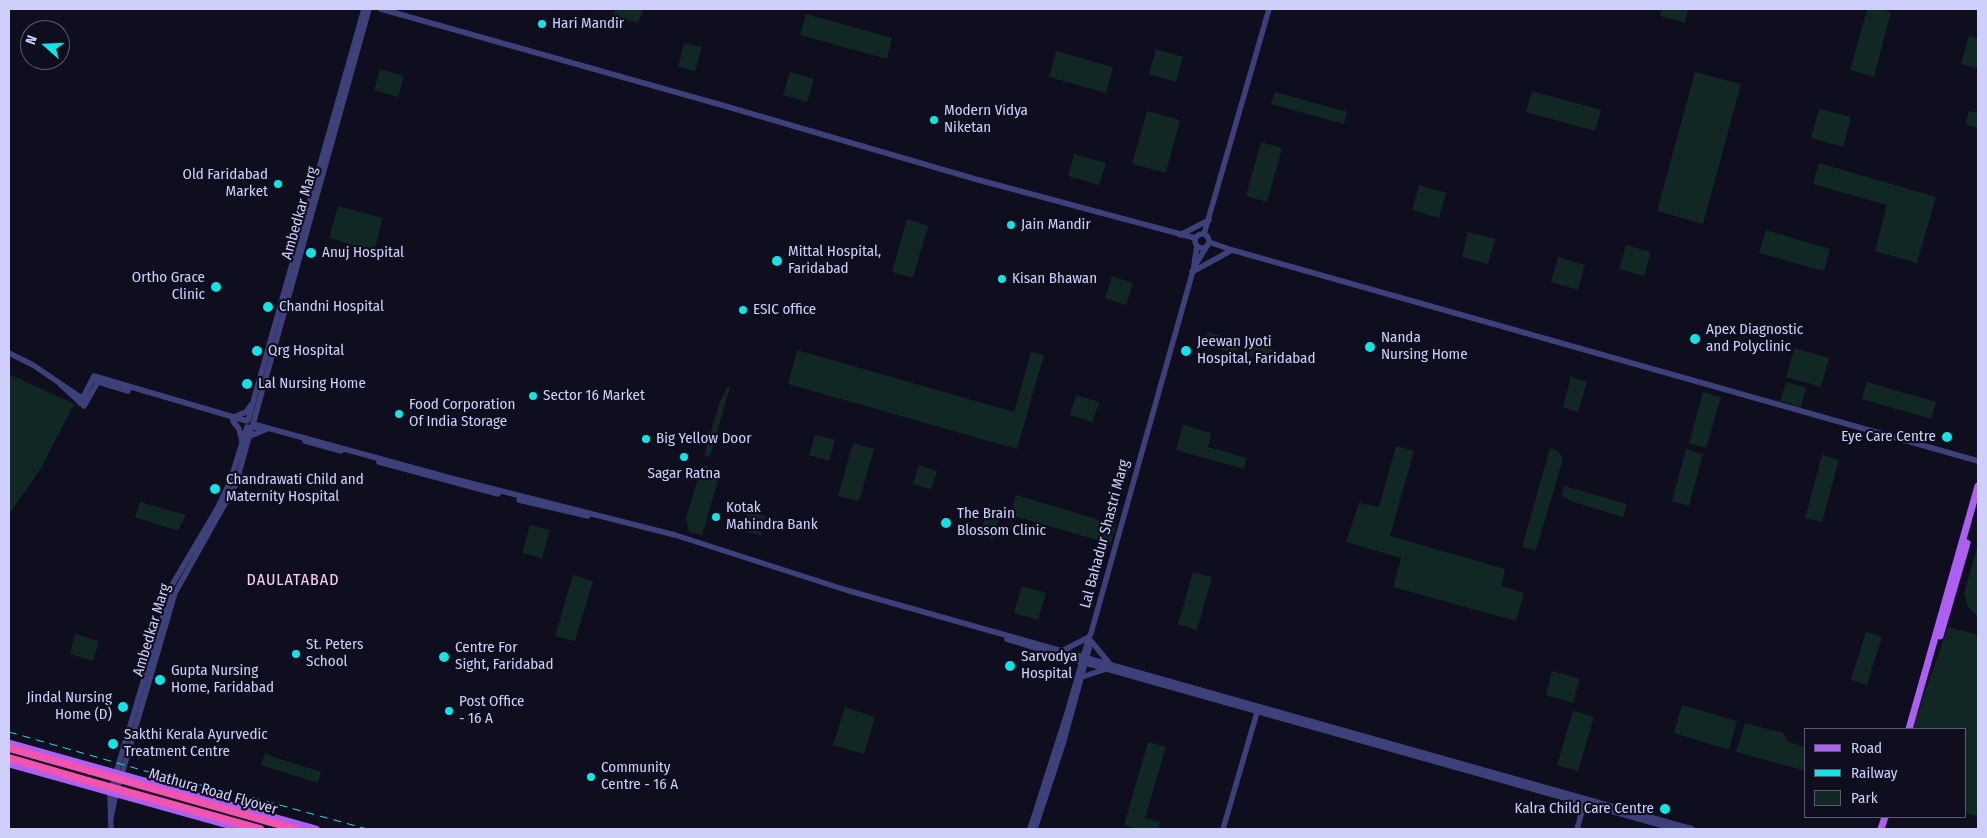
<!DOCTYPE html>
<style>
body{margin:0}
#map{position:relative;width:1987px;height:838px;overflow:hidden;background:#0f0e1e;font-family:"Fira Sans Condensed",sans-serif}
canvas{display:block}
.frame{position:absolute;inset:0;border:10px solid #cfcffb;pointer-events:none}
.legend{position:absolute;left:1804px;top:728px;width:162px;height:90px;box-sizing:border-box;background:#0f0e1e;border:1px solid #5c5b76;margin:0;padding:6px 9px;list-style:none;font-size:15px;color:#cfcffb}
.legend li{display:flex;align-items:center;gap:10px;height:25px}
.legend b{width:25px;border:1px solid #5c5b76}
.north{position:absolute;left:20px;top:20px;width:50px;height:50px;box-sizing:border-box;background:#0f0e1e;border:1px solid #5c5b76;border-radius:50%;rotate:290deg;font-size:14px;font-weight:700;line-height:20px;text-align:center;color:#cfcffb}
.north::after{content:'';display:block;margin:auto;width:18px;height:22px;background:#12e3e3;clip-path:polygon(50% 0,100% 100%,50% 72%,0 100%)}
</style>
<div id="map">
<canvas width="1987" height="838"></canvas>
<div class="frame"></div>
<ul class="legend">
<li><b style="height:6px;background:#ac5ff2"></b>Road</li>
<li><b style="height:6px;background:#12e3e3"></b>Railway</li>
<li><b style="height:14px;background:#112724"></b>Park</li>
</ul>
<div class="north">N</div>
</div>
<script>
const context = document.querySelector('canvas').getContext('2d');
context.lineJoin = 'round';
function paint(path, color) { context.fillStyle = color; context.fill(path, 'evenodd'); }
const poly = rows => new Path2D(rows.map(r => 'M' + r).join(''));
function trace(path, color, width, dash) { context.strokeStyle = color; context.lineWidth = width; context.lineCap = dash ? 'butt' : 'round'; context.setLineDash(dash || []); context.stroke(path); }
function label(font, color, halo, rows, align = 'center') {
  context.font = font + ' "Fira Sans Condensed",sans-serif'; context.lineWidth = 4.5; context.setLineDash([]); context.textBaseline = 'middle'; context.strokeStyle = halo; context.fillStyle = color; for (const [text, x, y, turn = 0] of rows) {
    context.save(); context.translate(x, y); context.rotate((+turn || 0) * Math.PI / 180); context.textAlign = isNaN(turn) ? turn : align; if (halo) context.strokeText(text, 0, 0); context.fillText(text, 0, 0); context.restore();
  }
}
paint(poly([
 [615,9,643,9,638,23,613,16],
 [1662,9,1688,9,1685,23,1660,16],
 [1867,9,1878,9,1891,12,1874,77,1850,70],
 [806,14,892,38,887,59,800,35],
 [1969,36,1978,38,1978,69,1961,64],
 [684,43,702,47,695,71,678,67],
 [1156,49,1183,57,1176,82,1149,74],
 [1056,51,1113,67,1106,93,1049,77],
 [380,69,404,76,398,97,374,90],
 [790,72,814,79,807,102,783,95],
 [1695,72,1741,84,1703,224,1657,211],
 [1532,91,1601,110,1595,131,1526,112],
 [1275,92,1347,112,1344,124,1271,104],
 [1819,109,1851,117,1843,147,1811,138],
 [1147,111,1180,120,1166,173,1132,164],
 [1969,111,1978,113,1978,128,1965,124],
 [1261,142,1282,148,1267,202,1246,196],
 [1074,154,1106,163,1099,185,1068,176],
 [1819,163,1936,197,1917,263,1875,251,1887,205,1813,184],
 [1419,185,1446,193,1439,218,1412,210],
 [338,206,383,218,374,251,329,238],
 [907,219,928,226,913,278,892,272],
 [1766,230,1830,249,1824,271,1759,253],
 [1468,232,1495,239,1488,264,1462,257],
 [1626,245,1651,252,1644,276,1619,269],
 [1558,257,1585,265,1578,290,1551,282],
 [1112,276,1133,283,1126,305,1105,298],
 [1208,332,1241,341,1237,354,1204,345],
 [1247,343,1277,351,1274,363,1244,355],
 [1795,348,1829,358,1821,387,1786,377],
 [797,350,1014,412,1031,352,1044,355,1017,449,788,384],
 [9,374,74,404,40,470,9,514],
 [1571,377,1587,382,1578,412,1563,407],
 [1786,382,1806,388,1801,407,1780,401],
 [1867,382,1936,402,1931,419,1862,399],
 [728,386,730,387,710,457,704,455,720,401],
 [1703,392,1721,397,1706,448,1689,443],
 [1076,395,1099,402,1093,422,1070,415],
 [1183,425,1211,433,1208,447,1247,458,1244,469,1176,450],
 [815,435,835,440,829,461,809,455],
 [853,443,874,449,859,501,838,496],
 [1396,446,1414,451,1390,536,1505,569,1501,586,1524,593,1516,621,1393,587,1401,558,1346,542,1359,503,1379,507],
 [1550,448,1558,451,1562,457,1562,463,1536,550,1522,547],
 [1686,449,1703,454,1689,506,1672,501],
 [1822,455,1839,460,1822,522,1805,518],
 [702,465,721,471,702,535,689,532,686,518],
 [919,465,937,471,931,489,913,484],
 [1564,486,1627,504,1623,517,1570,501,1562,495],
 [1016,495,1116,525,1111,544,1011,515],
 [140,502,186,515,178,531,135,517],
 [987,511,1000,514,993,539,980,535],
 [748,512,766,516,761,536,743,531],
 [530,525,550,530,542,558,522,553],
 [1978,544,1978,617,1968,607,1964,593],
 [1193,572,1212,577,1197,630,1178,624],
 [573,575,593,581,575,641,555,636],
 [1022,586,1046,593,1038,620,1014,613],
 [1948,627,1978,635,1978,816,1966,813,1966,729,1912,729],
 [1866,632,1882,637,1867,685,1851,680],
 [75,634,99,641,93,661,70,654],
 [1552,671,1580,679,1573,703,1546,695],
 [1682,705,1737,721,1729,750,1674,733],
 [845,707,875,717,864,754,833,745],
 [1573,711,1594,717,1578,771,1557,765],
 [1745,723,1783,733,1788,742,1806,747,1806,771,1736,752],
 [1148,742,1166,747,1145,818,1160,822,1158,829,1138,829,1124,825],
 [265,754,321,772,318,783,261,765]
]), '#112724');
trace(poly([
 [369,9,253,424,454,479,675,535,846,590,1692,829],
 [381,9,725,106,975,179,1195,238],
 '1195 241a7 7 0 1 1 14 0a7 7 0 1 1-14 0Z',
 [1204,234,1269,9],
 [1180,235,1209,220],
 [1209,242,1232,250,1978,461],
 [1194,265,1197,246],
 [1192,272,1232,250],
 [9,353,33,365,86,401],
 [92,380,128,391],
 [61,385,84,406,99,380],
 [80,403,94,376,247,421],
 [234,417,246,412,252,404],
 [248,420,364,9],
 [233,421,239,429,242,441],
 [250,436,265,430],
 [305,441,341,451],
 [379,462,498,494],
 [519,500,588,516],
 [1007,639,1082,662,1675,829],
 [1091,641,1110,664],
 [1062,651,1089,637],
 [1082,677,1106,669],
 [111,817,116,794,175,593,236,484,252,426,257,428],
 [111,829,110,793,172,585,217,509,230,482,247,427],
 [1030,829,1068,710,1089,637,1091,633,1194,267,1207,246],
 [1035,829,1063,744,1090,645],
 [1223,829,1258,709],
 [1577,829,1585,801]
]), '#3d4079', 5.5);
trace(poly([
 [1940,636,1967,543],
 [1909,729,1978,486],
 [9,743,316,829],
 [9,764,242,829],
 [1881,829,1885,817]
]), '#ac5ff2', 7);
trace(poly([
 [9,748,91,771],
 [9,758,88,781]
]), '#f154af', 8);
trace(poly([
 [9,732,166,777,243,795,367,829]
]), '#12e3e3', 1, [8, 6]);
trace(poly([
 [91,771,295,829],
 [88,781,260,829]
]), '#f154af', 8);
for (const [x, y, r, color] of [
 [542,24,5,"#12e3e3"],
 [934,120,5,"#12e3e3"],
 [278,184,5,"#12e3e3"],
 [1011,225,5,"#12e3e3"],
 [311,253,6,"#12e3e3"],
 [777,261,6,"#12e3e3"],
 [1002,279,5,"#12e3e3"],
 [216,287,6,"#12e3e3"],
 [268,307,6,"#12e3e3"],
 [743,310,5,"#12e3e3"],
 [1695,339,6,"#12e3e3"],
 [1370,347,6,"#12e3e3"],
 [257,351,6,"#12e3e3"],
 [1186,351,6,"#12e3e3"],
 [247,384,6,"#12e3e3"],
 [533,396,5,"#12e3e3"],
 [399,414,5,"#12e3e3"],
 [1947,437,6,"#12e3e3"],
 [646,439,5,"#12e3e3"],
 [684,457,5,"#12e3e3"],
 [215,489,6,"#12e3e3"],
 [716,517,5,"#12e3e3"],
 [946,523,6,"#12e3e3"],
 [296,654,5,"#12e3e3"],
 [444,657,6,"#12e3e3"],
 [1010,666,6,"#12e3e3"],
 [160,680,6,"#12e3e3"],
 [123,707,6,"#12e3e3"],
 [449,711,5,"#12e3e3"],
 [113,744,6,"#12e3e3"],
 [591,777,5,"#12e3e3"],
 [1665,809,6,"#12e3e3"]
]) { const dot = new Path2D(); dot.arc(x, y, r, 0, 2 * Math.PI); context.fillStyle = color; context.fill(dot); trace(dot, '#0f0e1e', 2); }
label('15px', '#cfcffb', '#0f0e1e', [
 ["Hari Mandir",552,24],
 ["Modern Vidya",944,111],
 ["Niketan",944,128],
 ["Old Faridabad",268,175,"right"],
 ["Market",268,192,"right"],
 ["Jain Mandir",1021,225],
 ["Mittal Hospital,",788,252],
 ["Faridabad",788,269],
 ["Anuj Hospital",322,253],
 ["Ortho Grace",205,278,"right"],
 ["Clinic",205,295,"right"],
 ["Kisan Bhawan",1012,279],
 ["Chandni Hospital",279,307],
 ["ESIC office",753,310],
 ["Apex Diagnostic",1706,330],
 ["and Polyclinic",1706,347],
 ["Nanda",1381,338],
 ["Nursing Home",1381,355],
 ["Jeewan Jyoti",1197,342],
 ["Hospital, Faridabad",1197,359],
 ["Qrg Hospital",268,351],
 ["Lal Nursing Home",258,384],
 ["Sector 16 Market",543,396],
 ["Food Corporation",409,405],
 ["Of India Storage",409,422],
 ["Eye Care Centre",1936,437,"right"],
 ["Big Yellow Door",656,439],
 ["Sagar Ratna",684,474,"center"],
 ["Chandrawati Child and",226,480],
 ["Maternity Hospital",226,497],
 ["Kotak",726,508],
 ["Mahindra Bank",726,525],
 ["The Brain",957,514],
 ["Blossom Clinic",957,531],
 ["St. Peters",306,645],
 ["School",306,662],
 ["Centre For",455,648],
 ["Sight, Faridabad",455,665],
 ["Sarvodya",1021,657],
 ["Hospital",1021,674],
 ["Gupta Nursing",171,671],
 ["Home, Faridabad",171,688],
 ["Jindal Nursing",112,698,"right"],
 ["Home (D)",112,715,"right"],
 ["Post Office",459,702],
 ["- 16 A",459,719],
 ["Sakthi Kerala Ayurvedic",124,735],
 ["Treatment Centre",124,752],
 ["Community",601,768],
 ["Centre - 16 A",601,785],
 ["Kalra Child Care Centre",1654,809,"right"]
], 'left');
label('15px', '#cfcffb', '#0f0e1e', [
 ["Ambedkar Marg",300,213,-74],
 ["Lal Bahadur Shastri Marg",1105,534,-75],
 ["Ambedkar Marg",152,630,-73],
 ["Mathura Road Flyover",213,792,16]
]);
context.letterSpacing = '1px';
label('16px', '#fbd1f0', '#0f0e1e', [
 ["DAULATABAD",293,581]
]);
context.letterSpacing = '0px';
</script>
